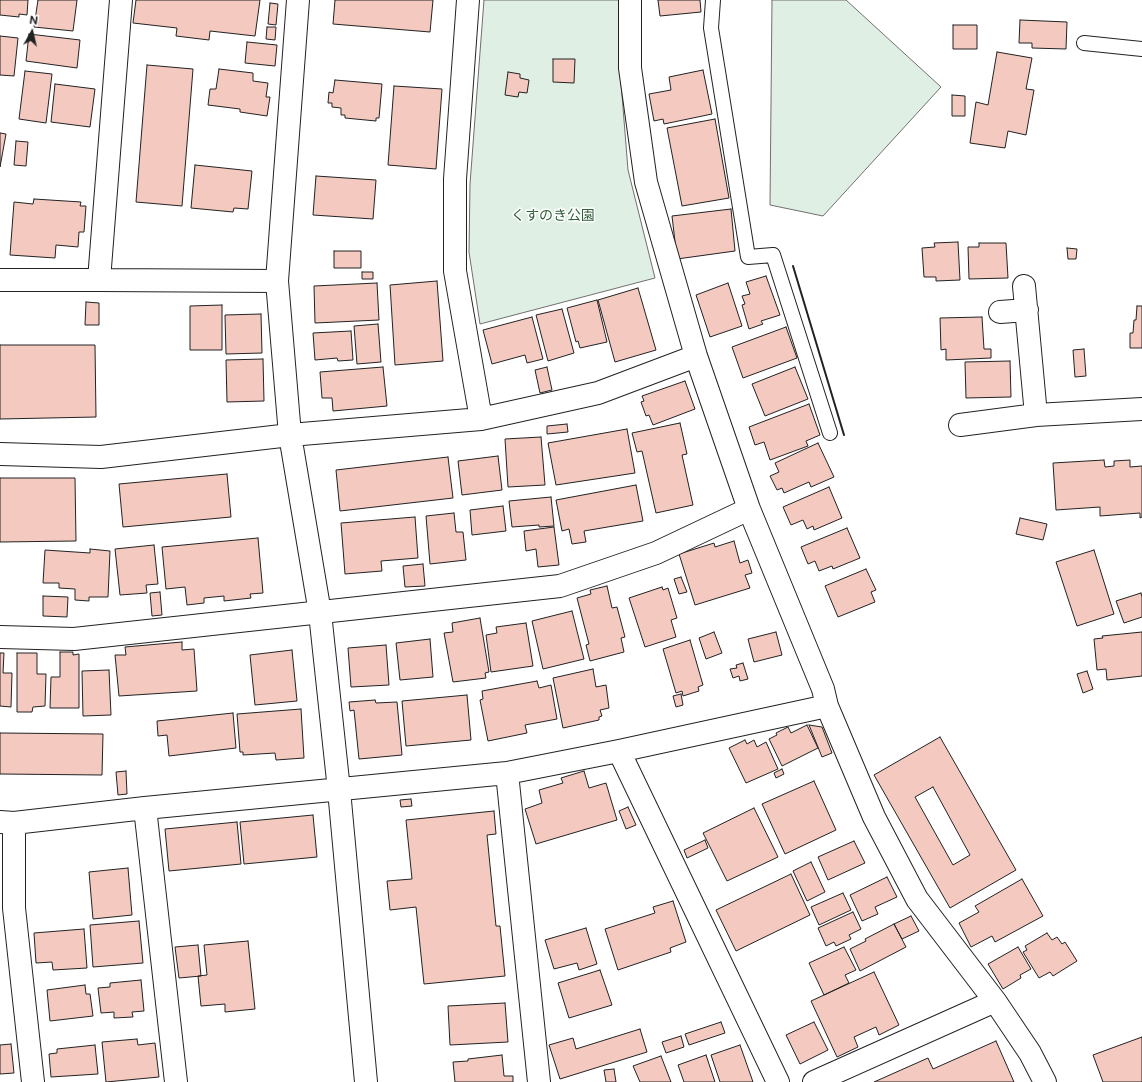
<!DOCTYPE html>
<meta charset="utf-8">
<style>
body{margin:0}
#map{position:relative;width:1142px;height:1082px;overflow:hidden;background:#fff;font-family:"Public Sans",sans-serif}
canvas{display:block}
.north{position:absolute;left:12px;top:12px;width:40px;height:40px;-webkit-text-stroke:3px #fff;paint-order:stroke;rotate:8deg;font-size:11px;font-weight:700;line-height:16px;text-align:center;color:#222}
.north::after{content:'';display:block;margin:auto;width:14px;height:18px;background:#222;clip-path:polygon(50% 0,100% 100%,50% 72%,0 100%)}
</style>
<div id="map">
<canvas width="1142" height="1082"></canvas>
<div class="north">N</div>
</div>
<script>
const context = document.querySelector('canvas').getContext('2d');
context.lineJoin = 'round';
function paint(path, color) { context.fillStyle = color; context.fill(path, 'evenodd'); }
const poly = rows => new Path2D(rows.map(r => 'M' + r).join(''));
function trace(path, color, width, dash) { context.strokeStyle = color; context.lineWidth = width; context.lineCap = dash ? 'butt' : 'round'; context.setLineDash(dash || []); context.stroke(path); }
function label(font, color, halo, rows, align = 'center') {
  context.font = font + ' "Public Sans","Noto Sans JP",sans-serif'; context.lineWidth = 3; context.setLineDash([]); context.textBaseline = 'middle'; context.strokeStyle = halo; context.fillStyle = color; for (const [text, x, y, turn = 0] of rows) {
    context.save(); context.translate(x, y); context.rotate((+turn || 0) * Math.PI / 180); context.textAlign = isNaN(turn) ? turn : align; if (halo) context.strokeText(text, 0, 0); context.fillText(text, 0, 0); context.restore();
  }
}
const green = poly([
 [484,0,620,0,620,70,628,170,655,278,480,324,469,252,470,184,484,0],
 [772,0,846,0,941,87,823,216,770,205,772,0]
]);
paint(green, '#e0efe3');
trace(green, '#6f6f6f', 1);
const building = poly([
 [0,0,28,0,27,15,19,14,19,17,0,15,0,0],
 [38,0,77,0,73,31,34,27,38,0],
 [136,0,260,0,255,36,210,31,209,40,176,36,177,28,133,23,136,0],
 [335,0,433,0,430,32,333,24,335,0],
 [658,0,700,0,701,12,660,16,658,0],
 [270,3,278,4,276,25,268,24,270,3],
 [1020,20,1067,22,1066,49,1032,48,1032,43,1019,43,1020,20],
 [953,25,977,25,977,49,953,49,953,25],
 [267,27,276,27,275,40,266,39,267,27],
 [29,34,80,40,77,68,26,61,29,34],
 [0,36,18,38,14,76,0,75,0,36],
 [247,42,277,45,275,66,245,63,247,42],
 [997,52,1032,58,1026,89,1034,90,1026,135,1008,131,1005,148,970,143,976,102,988,105,997,52],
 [553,59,575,59,574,83,553,82,553,59],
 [147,65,193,69,182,206,136,202,147,65],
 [219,69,253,73,253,81,268,83,266,97,270,97,267,116,240,112,240,109,208,105,210,89,216,89,219,69],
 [703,70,712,114,664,124,663,119,654,121,649,94,671,90,669,77,703,70],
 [25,71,52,74,46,123,19,119,25,71],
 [508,72,520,74,520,78,529,80,527,93,519,92,518,97,505,95,508,72],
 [335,80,382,84,379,118,376,118,376,121,345,118,345,115,341,115,341,108,332,107,332,103,328,103,329,92,333,93,335,80],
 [55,84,95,89,90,127,51,122,55,84],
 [394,86,442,89,436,169,388,165,394,86],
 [952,95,965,96,965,116,952,116,952,95],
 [715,119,729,198,682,206,667,128,715,119],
 [0,133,6,134,0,167,0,133],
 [16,141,28,142,26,166,14,165,16,141],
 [195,165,252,171,248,209,234,208,233,212,191,208,195,165],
 [316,176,376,180,373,219,313,215,316,176],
 [34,199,81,202,80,206,86,206,84,232,79,232,78,247,56,245,55,258,10,255,14,202,33,204,34,199],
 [731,209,735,251,677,259,672,216,731,209],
 [958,242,960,280,936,281,936,277,924,277,922,248,935,247,934,243,958,242],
 [979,243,1006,243,1008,278,969,279,968,247,979,247,979,243],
 [1067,248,1077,249,1076,259,1068,259,1067,248],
 [334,251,361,251,361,268,334,268,334,251],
 [362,272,373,272,373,279,362,279,362,272],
 [766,276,780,315,761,321,763,324,749,329,742,305,745,304,742,296,750,294,746,282,766,276],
 [437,281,443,361,395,365,390,285,437,281],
 [377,283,379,320,315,323,314,286,377,283],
 [728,283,742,326,710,337,696,295,728,283],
 [638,288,656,350,615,362,598,300,638,288],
 [597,300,607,342,580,348,578,341,576,342,567,308,597,300],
 [86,302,99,303,99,325,85,325,86,302],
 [222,305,222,350,190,350,190,306,222,305],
 [1137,306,1142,306,1142,348,1130,348,1130,333,1133,333,1134,320,1136,320,1137,306],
 [562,309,574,353,548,361,536,315,562,309],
 [261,314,262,353,226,354,225,315,261,314],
 [532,317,543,359,527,363,525,355,492,364,483,330,532,317],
 [982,317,984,349,991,349,991,358,946,360,946,349,941,350,940,318,982,317],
 [378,324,381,362,357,364,354,326,378,324],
 [786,327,797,358,743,378,732,347,786,327],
 [351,331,353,360,338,361,337,358,315,360,313,333,351,331],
 [0,345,95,345,96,417,0,419,0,345],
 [1084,349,1086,376,1075,377,1073,350,1084,349],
 [263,359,264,401,227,402,226,360,263,359],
 [1010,361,1011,397,966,398,965,362,1010,361],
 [383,367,387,406,333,411,332,398,322,398,320,372,383,367],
 [547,367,552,390,540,393,535,370,547,367],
 [795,367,808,399,765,416,752,384,795,367],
 [685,381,695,409,653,425,649,415,646,416,641,402,644,401,642,396,685,381],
 [809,404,820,435,806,441,808,446,770,460,764,442,755,445,749,427,809,404],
 [680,423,687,454,682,455,693,505,656,513,642,451,637,452,632,433,680,423],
 [567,424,568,432,547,434,547,426,567,424],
 [627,429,635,473,556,485,548,443,627,429],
 [541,437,545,485,508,487,505,439,541,437],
 [818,443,834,477,811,487,809,482,784,493,782,488,777,490,770,476,779,472,775,463,818,443],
 [498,456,502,490,462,495,458,461,498,456],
 [448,457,453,498,340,511,336,470,448,457],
 [1104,460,1105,467,1114,466,1114,461,1130,460,1130,467,1142,466,1142,517,1140,518,1140,513,1100,516,1100,507,1056,510,1053,463,1104,460],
 [227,474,231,517,123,527,119,484,227,474],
 [0,478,75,478,76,541,0,542,0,478],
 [636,485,643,521,584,531,586,542,572,544,569,529,562,531,556,500,636,485],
 [829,487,842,518,814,530,813,526,807,529,803,520,791,525,783,507,829,487],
 [551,497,554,526,539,527,539,525,512,527,509,501,551,497],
 [503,506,506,531,472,535,470,510,503,506],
 [454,513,456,532,463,532,466,560,430,564,426,516,454,513],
 [415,517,418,558,381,561,382,571,345,574,341,523,415,517],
 [1020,518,1047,524,1043,540,1016,534,1020,518],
 [554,527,559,565,538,567,536,549,526,551,524,531,554,527],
 [847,528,860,558,833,569,832,566,819,571,815,561,808,564,801,547,847,528],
 [258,538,263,593,250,594,251,598,224,601,224,596,204,598,204,603,187,605,185,587,166,589,162,547,258,538],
 [734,541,740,563,748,560,752,573,745,575,750,588,695,605,679,554,714,543,715,547,734,541],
 [154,545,158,584,146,585,147,593,120,595,115,549,154,545],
 [90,549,110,551,108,597,89,597,89,601,75,600,75,589,59,588,59,583,43,583,45,550,90,553,90,549],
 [1094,550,1114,614,1077,626,1056,562,1094,550],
 [423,564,425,586,405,587,403,566,423,564],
 [866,569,876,590,871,592,875,602,838,617,825,586,866,569],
 [681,577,687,592,679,594,674,579,681,577],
 [607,586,612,608,617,607,625,637,621,638,624,652,590,661,586,645,589,644,577,598,591,594,590,590,607,586],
 [662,587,663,590,668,588,677,618,671,620,676,637,645,647,629,598,662,587],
 [160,592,162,615,152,616,150,593,160,592],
 [1141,593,1142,597,1142,617,1124,623,1116,601,1141,593],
 [43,596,68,597,67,617,43,616,43,596],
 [572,611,584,659,543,669,532,621,572,611],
 [480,618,489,672,485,673,486,678,453,682,444,633,453,632,452,623,480,618],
 [526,623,533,666,491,672,486,635,497,633,496,627,526,623],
 [714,632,722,653,706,659,699,638,714,632],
 [776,632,782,655,754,662,748,639,776,632],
 [1142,632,1142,676,1107,680,1106,669,1097,670,1094,639,1103,638,1102,636,1142,632],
 [430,639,433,677,400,680,396,643,430,639],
 [690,640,703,685,698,687,699,691,683,696,682,691,676,693,663,649,690,640],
 [182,642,182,650,194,649,197,691,119,696,115,655,126,655,125,647,182,642],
 [386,645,389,685,351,687,348,648,386,645],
 [292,650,297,701,255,705,250,655,292,650],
 [60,652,73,652,73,655,79,654,79,708,50,708,51,677,60,677,60,652],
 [0,653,4,653,3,673,12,673,11,707,0,706,0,653],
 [17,653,37,653,37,674,46,674,45,706,33,707,32,712,17,712,17,653],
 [743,663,748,679,740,681,739,676,733,678,730,669,737,668,736,665,743,663],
 [593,669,596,687,606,685,609,708,600,710,602,716,599,717,599,720,563,728,553,678,593,669],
 [109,670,111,715,83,716,82,671,109,670],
 [1087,671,1093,689,1083,693,1077,674,1087,671],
 [537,681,539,688,551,685,557,719,525,725,527,733,488,741,480,700,483,699,482,691,537,681],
 [681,694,683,705,676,707,673,696,681,694],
 [467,695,471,740,406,746,402,701,467,695],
 [375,700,376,703,397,702,402,755,359,759,354,710,350,711,349,702,375,700],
 [301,709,304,758,276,760,275,753,243,755,243,752,240,752,237,714,301,709],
 [233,713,236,748,169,756,167,735,158,736,157,721,233,713],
 [807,725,818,748,782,766,769,739,777,735,776,733,788,727,791,733,807,725],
 [809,725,822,727,832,753,822,757,809,725],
 [0,733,103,734,102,775,0,774,0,733],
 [940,737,1016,870,950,908,874,775,940,737],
 [933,787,970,855,953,865,915,797,933,787],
 [745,740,747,744,754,740,757,747,766,742,778,769,746,783,729,748,745,740],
 [782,769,784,774,776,778,774,773,782,769],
 [126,771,127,794,118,795,116,772,126,771],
 [584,771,589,788,606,783,617,820,536,844,525,809,542,803,539,790,563,783,561,778,584,771],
 [814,781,836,830,785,854,762,804,814,781],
 [411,799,412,806,401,807,400,800,411,799],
 [628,807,636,825,626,829,619,811,628,807],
 [754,808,778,857,727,881,703,833,754,808],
 [494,811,496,834,487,835,496,926,500,926,505,976,424,984,416,907,390,910,387,881,412,879,406,820,494,811],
 [313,815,317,857,244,864,240,822,313,815],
 [237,822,241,864,169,871,165,829,237,822],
 [705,840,708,848,687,858,684,850,705,840],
 [854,841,865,863,828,880,818,857,854,841],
 [811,862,825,892,807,901,793,871,811,862],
 [128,868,132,915,93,919,89,872,128,868],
 [791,874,810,915,736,951,716,910,791,874],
 [887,877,897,897,875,907,878,914,862,921,850,895,887,877],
 [1022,879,1043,916,995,942,992,936,971,947,959,923,979,912,975,906,1022,879],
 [843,893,851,910,819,925,811,907,843,893],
 [673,901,686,942,670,948,671,952,618,970,605,929,655,913,653,907,673,901],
 [853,912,861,929,849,935,851,939,836,946,834,942,826,946,818,928,853,912],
 [911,916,919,931,902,939,894,924,911,916],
 [139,921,143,963,93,967,90,925,139,921],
 [894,924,906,947,860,971,850,949,866,941,865,939,894,924],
 [586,928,597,964,579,970,577,963,554,969,545,940,586,928],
 [84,929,87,968,53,970,52,962,36,963,34,933,84,929],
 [1047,933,1052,940,1057,937,1062,944,1065,942,1077,961,1053,976,1050,972,1039,978,1023,952,1027,950,1025,946,1047,933],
 [248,941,255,1009,225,1012,225,1004,201,1006,198,976,207,975,204,945,248,941],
 [198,945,201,976,179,978,175,947,198,945],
 [844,947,856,970,845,975,849,983,824,995,809,963,844,947],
 [1018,947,1031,969,1020,975,1021,978,1003,989,988,964,1018,947],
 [600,970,612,1005,569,1018,558,983,600,970],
 [874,972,899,1025,879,1035,876,1027,854,1037,858,1047,837,1057,811,1001,874,972],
 [141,980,144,1011,132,1012,133,1017,114,1018,114,1012,101,1013,98,988,110,987,110,983,141,980],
 [85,985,86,994,90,994,93,1016,50,1021,47,990,85,985],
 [505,1003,508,1042,450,1045,448,1006,505,1003],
 [721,1022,725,1033,689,1045,685,1034,721,1022],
 [814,1022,828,1050,800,1064,786,1035,814,1022],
 [640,1029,647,1052,560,1079,549,1045,573,1038,576,1049,640,1029],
 [681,1036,684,1047,666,1053,662,1042,681,1036],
 [1142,1037,1142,1082,1103,1082,1093,1055,1142,1037],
 [137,1039,138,1045,155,1043,159,1077,106,1082,102,1042,137,1039],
 [996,1041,1014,1082,874,1082,928,1058,933,1069,996,1041],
 [11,1044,14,1073,0,1074,0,1045,11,1044],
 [95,1045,98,1074,51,1077,49,1054,57,1053,57,1049,95,1045],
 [740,1045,753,1082,720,1082,711,1055,740,1045],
 [502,1055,504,1076,513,1076,513,1082,455,1082,453,1062,468,1061,468,1059,502,1055],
 [706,1055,715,1082,684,1082,678,1065,706,1055],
 [661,1056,671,1082,640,1082,633,1066,661,1056],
 [614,1069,616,1082,606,1082,604,1070,614,1069]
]);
paint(building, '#f3c9c0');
trace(building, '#222', 1);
const service = poly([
 [713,0,711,28,748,257,773,255,830,433],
 [1084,43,1142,49]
]);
const minor = poly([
 [298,0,277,281,290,435,320,613,339,790,366,1082],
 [468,0,455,179,455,271,481,419],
 [630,0,630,68,646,182,696,356,749,509,823,689,827,706,874,817,917,899,995,1001,1030,1053,1045,1082],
 [0,280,99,280,277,281],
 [99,280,121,0],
 [1024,286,1036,415],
 [1000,312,1027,310],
 [960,425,1036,415,1142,409],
 [0,454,101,457,290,435,481,419,598,393,696,356],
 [0,637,74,639,560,586,656,553,749,509],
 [619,751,778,1082],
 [507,773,539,1082],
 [145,808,176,1082],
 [0,822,14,823,145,808,507,773,619,751,827,706],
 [14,823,14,908,33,1082],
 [814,1082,995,1001]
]);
trace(service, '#222', 16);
trace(minor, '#222', 24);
trace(service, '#fff', 14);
trace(minor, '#fff', 22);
trace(poly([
 [793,266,844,435]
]), '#222', 2);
label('14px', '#2f5e38', '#fff', [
 ["くすのき公園",553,216]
]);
</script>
